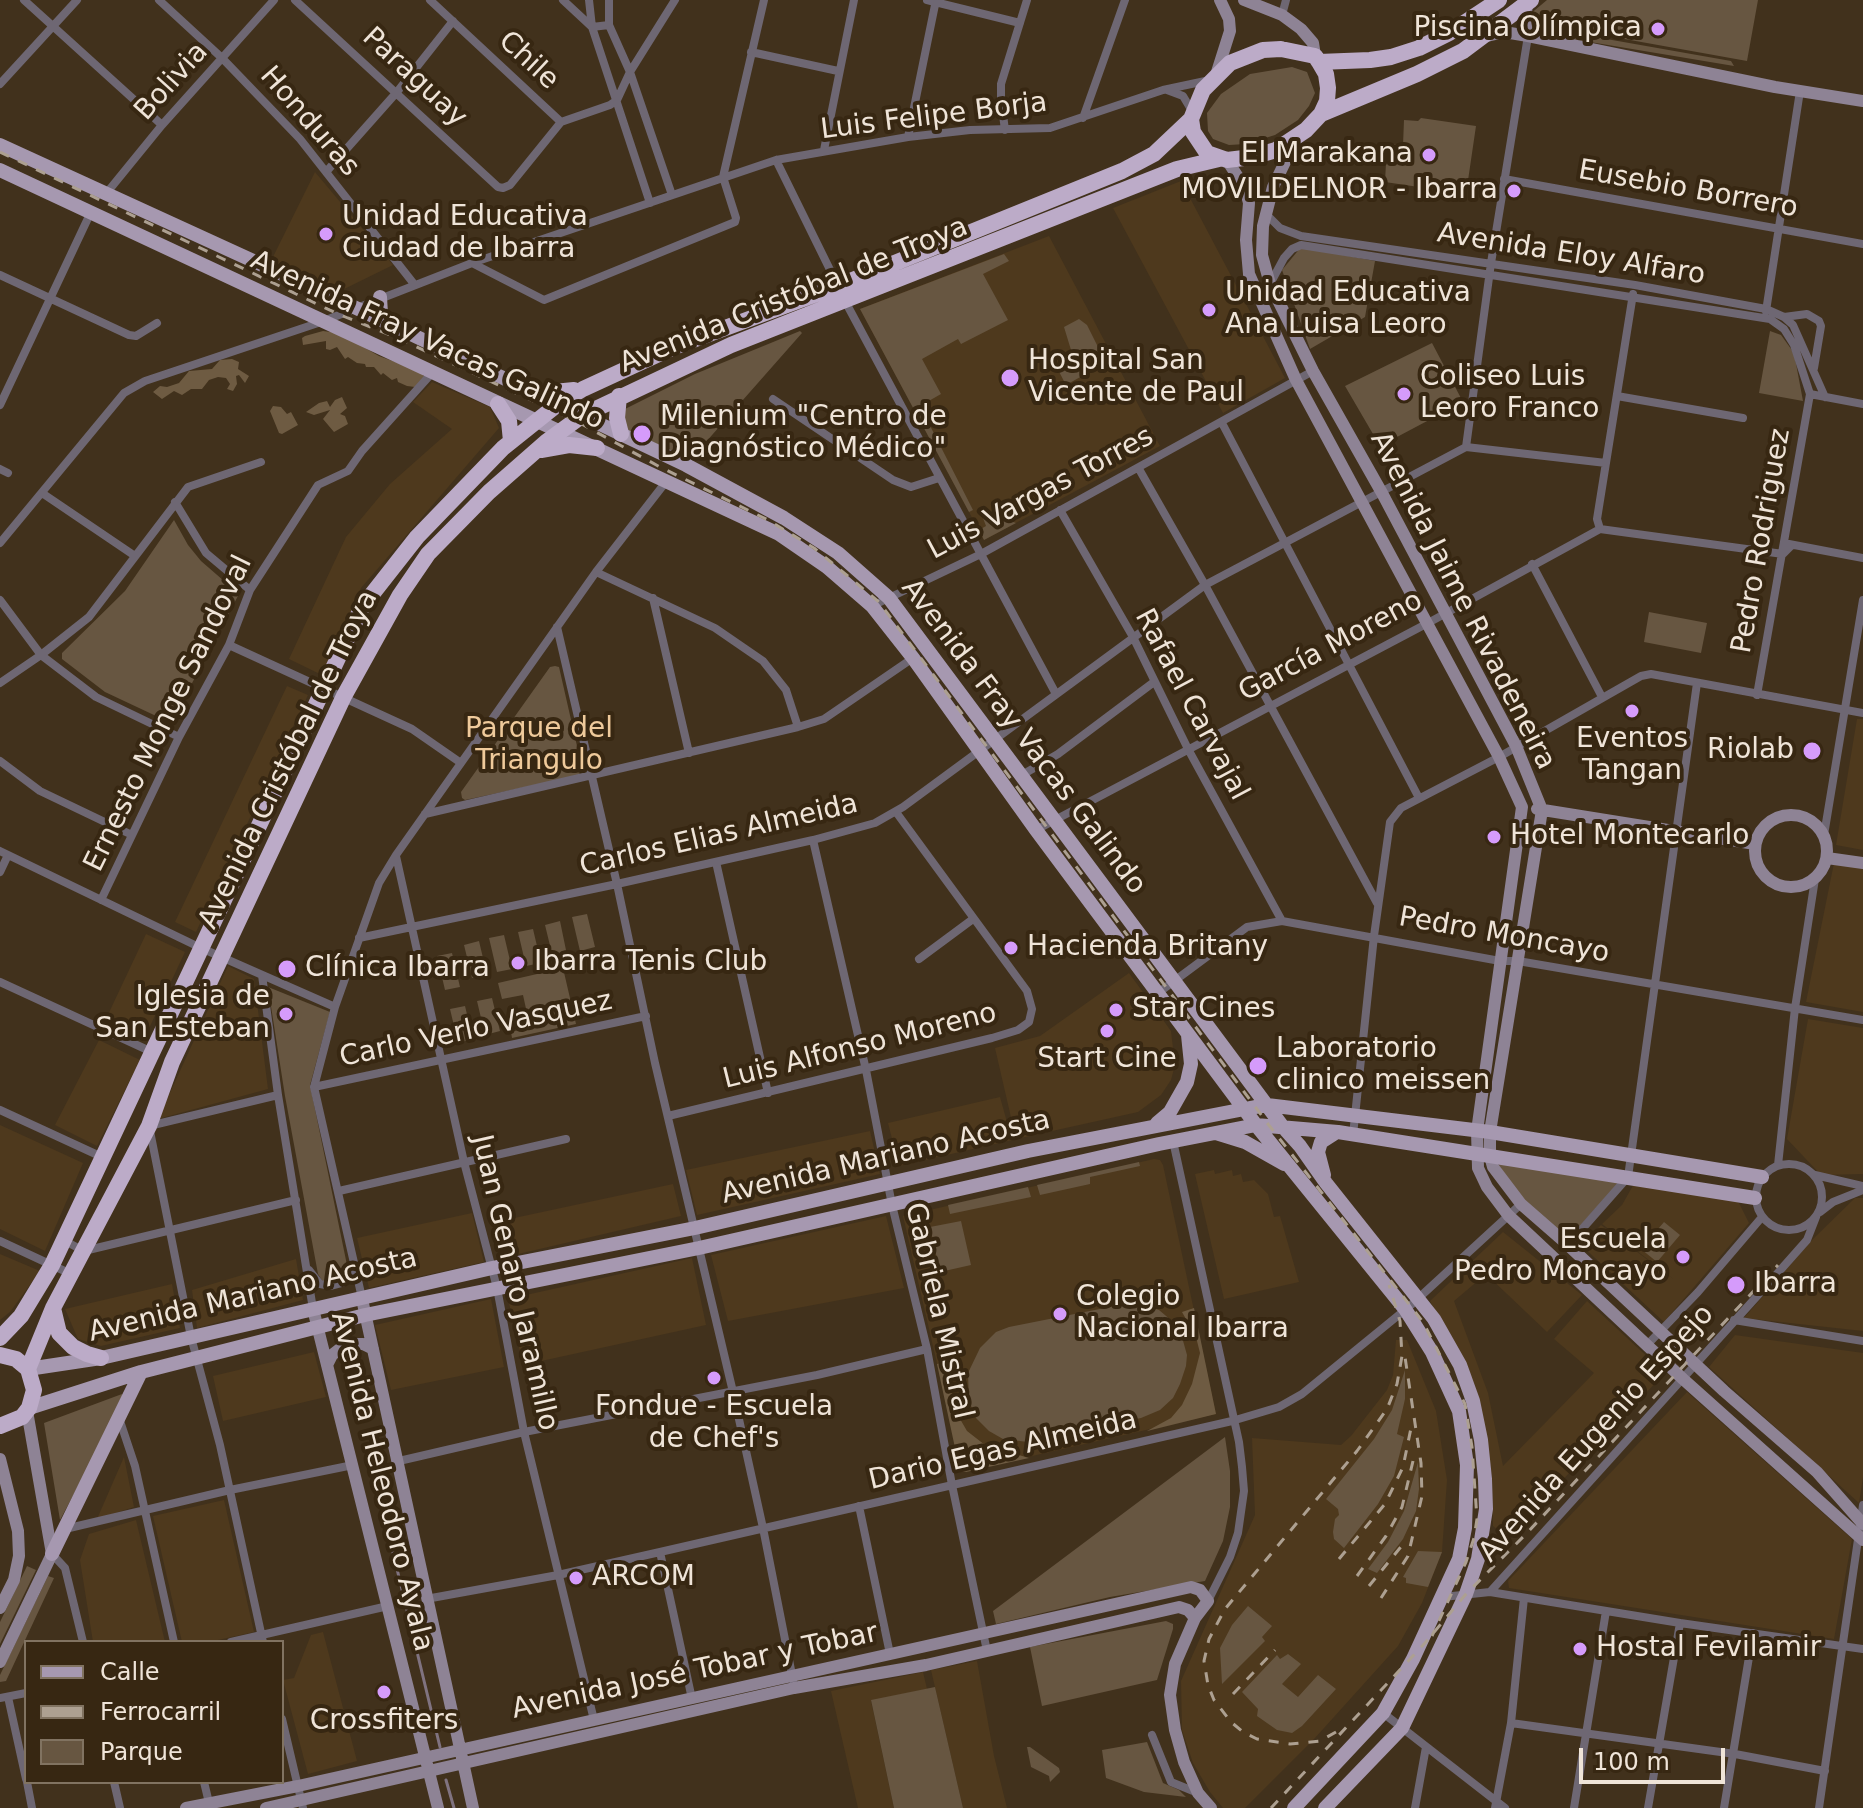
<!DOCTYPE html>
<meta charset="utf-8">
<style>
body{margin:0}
#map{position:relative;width:1863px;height:1808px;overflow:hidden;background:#41311c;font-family:"DejaVu Sans",sans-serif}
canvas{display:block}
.legend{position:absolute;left:24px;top:1640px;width:260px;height:144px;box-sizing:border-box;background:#372712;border:2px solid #817361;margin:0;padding:10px 14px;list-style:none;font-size:24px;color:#efe4d8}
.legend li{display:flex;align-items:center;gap:16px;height:40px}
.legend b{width:40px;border:2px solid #817361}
.scale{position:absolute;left:1579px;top:1748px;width:146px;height:36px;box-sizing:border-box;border:4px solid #efe4d8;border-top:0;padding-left:10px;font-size:24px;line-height:28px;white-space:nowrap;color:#efe4d8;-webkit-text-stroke:6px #372712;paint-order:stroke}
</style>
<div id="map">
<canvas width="1863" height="1808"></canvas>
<ul class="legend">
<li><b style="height:10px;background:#a698b0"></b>Calle</li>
<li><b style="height:10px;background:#ada091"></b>Ferrocarril</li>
<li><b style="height:22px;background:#675641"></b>Parque</li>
</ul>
<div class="scale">100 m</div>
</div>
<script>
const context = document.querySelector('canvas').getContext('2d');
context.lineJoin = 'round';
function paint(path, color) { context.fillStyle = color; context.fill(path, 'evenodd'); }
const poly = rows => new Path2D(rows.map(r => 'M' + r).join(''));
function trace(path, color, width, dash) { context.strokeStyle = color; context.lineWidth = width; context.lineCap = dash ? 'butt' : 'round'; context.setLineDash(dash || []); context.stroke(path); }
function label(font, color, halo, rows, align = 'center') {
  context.font = font + ' "DejaVu Sans",sans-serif'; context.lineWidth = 8; context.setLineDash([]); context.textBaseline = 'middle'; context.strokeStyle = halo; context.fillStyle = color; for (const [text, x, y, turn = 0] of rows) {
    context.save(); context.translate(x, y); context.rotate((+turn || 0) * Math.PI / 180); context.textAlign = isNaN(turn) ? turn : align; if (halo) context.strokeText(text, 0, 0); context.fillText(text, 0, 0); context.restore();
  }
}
paint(poly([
 [315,172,393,265,336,293,271,261],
 [1181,181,1285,378,1223,413,1113,208],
 [1049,236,1160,446,984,540,860,309],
 [432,382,490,407,499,428,361,588,324,676,289,659,346,537,390,484,452,429,413,402],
 [287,686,308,695,196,932,175,922],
 [1857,719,1863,719,1863,850,1836,845],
 [1834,863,1863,868,1863,1012,1806,1002],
 [146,934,185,952,144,1039,105,1021],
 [228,966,254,979,268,1089,158,1119],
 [1129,973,1171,1031,1175,1065,1171,1080,1161,1095,1138,1112,1016,1139,995,1048,1040,1036],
 [1808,1019,1863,1028,1863,1174,1821,1175,1787,1139],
 [99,1040,140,1060,97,1146,55,1125],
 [1000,1097,1012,1140,899,1166,888,1123],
 [0,1125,83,1163,45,1251,0,1229],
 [870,1131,880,1174,697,1215,686,1170],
 [1154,1159,1160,1160,1163,1165,1216,1414,962,1472,903,1216],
 [1214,1170,1215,1174,1232,1170,1233,1176,1241,1174,1243,1182,1254,1180,1268,1194,1274,1217,1280,1216,1299,1282,1224,1299,1195,1174],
 [1635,1182,1729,1196,1739,1203,1749,1223,1664,1322,1581,1245,1601,1225,1676,1281,1602,1224,1622,1205],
 [673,1184,681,1216,501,1258,491,1223],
 [1855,1198,1863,1198,1863,1331,1744,1318,1813,1239],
 [472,1213,484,1262,369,1288,357,1238],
 [886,1216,904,1288,728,1321,711,1255],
 [1503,1232,1582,1295,1547,1332,1486,1274,1454,1301,1488,1393,1503,1466,1594,1373,1554,1339,1587,1301,1665,1373,1507,1538,1493,1526,1492,1476,1475,1385,1430,1301],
 [0,1254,40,1271,10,1312,0,1320],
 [692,1258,706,1325,523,1365,508,1299],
 [296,1259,303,1300,197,1328,192,1290],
 [172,1284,180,1328,101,1346,78,1339,65,1309],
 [491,1299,504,1367,391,1390,375,1325],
 [1735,1335,1863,1353,1863,1477,1859,1503,1709,1367],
 [1396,1340,1407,1340,1436,1411,1447,1480,1442,1552,1422,1603,1398,1646,1315,1738,1245,1808,1223,1808,1210,1792,1193,1763,1182,1730,1181,1681,1255,1515,1252,1438,1341,1445,1351,1436,1387,1390,1393,1375],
 [314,1352,326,1397,223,1421,213,1376],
 [1687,1392,1852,1539,1834,1639,1509,1588,1508,1581],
 [124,1457,134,1507,97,1519],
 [224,1500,254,1632,209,1642,182,1642,153,1516],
 [136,1520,165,1642,93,1642,80,1560,89,1534],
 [323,1632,357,1761,308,1774,283,1680,294,1678,311,1635],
 [977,1661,994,1756,1007,1808,963,1808,931,1670],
 [923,1672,927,1689,871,1701,894,1808,858,1808,831,1691]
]), '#4e391d');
paint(poly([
 [1547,0,1758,0,1747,61,1530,22,1529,15],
 [1533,26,1731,61,1734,66,1542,34],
 [1292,67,1307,72,1315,93,1309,106,1298,120,1275,135,1246,144,1229,145,1213,139,1208,131,1207,113,1221,94,1250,74],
 [1421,118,1476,126,1466,194,1385,182,1387,144,1403,145,1404,120,1418,121],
 [1301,247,1375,261,1365,317,1310,349,1282,270],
 [1004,254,1009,261,983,274,1008,320,961,344,958,339,922,359,941,394,920,406,973,510,969,512,860,309],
 [1079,319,1087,325,1100,351,1099,354,1078,355,1071,350,1064,327],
 [800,331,802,333,690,460,626,429,623,420,625,409,695,374],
 [1770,331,1781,335,1794,353,1803,401,1759,393],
 [1432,343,1463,402,1380,446,1345,386],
 [1062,361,1087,367,1091,371,1066,385,1055,364],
 [1004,508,1005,519,1016,523,984,540,979,530,986,526,983,518],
 [174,520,188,545,201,561,239,594,171,723,105,692,62,659,62,653,125,591],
 [1649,612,1707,623,1701,653,1644,642],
 [555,666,559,667,582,768,580,773,577,776,465,800,462,798,461,792,550,667],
 [587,914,595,947,580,951,572,917],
 [560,921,567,955,553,958,545,925],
 [533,929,541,963,526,966,518,932],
 [504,935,512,969,497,972,489,938],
 [479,941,487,975,472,978,464,945],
 [452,953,460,987,445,990,437,956],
 [563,968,576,1024,512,1038,511,1032,530,1027,523,995,502,999,498,983],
 [268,987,330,1012,310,1085,348,1270,347,1275,336,1284,323,1282,318,1274,285,1096],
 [492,998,500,1031,485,1035,477,1001],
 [465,1006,473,1039,458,1043,450,1009],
 [1139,1162,1140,1166,1090,1177,1090,1184,1040,1195,1037,1185],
 [1497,1162,1617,1179,1618,1184,1568,1239,1517,1194],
 [1028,1187,1031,1197,950,1214,948,1205],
 [961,1221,971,1265,940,1272,930,1227],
 [1664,1222,1680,1235,1657,1262,1641,1249],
 [1135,1302,1159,1310,1172,1321,1182,1337,1187,1355,1186,1366,1180,1384,1173,1398,1160,1410,1141,1418,1028,1442,1003,1439,989,1431,976,1418,969,1401,968,1373,980,1348,996,1332,1009,1327],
 [1405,1370,1405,1399,1397,1434,1404,1437,1394,1476,1378,1504,1344,1548,1334,1539,1333,1532,1335,1519,1339,1515,1338,1509,1326,1499,1374,1439,1392,1410],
 [122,1394,123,1402,60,1520,44,1423],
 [1225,1437,1230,1471,1230,1507,1223,1541,1205,1581,1110,1597,996,1624,993,1611],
 [1418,1462,1419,1489,1416,1511,1403,1539,1377,1573,1368,1569,1388,1542,1404,1511],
 [1418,1551,1442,1552,1428,1587,1406,1583,1406,1578,1403,1577],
 [27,1566,36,1570,0,1644,0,1622],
 [48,1576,54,1578,6,1681,0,1682,0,1675],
 [1248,1606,1272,1626,1262,1637,1265,1641,1222,1684,1220,1648,1232,1625],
 [1166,1621,1173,1624,1173,1629,1157,1680,1042,1706,1030,1647],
 [1288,1654,1301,1664,1282,1684,1298,1697,1318,1675,1336,1689,1302,1726,1292,1733,1277,1730,1257,1716,1258,1709,1242,1692,1277,1655,1280,1659],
 [935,1687,963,1808,894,1808,871,1700],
 [1147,1742,1163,1783,1179,1790,1186,1797,1144,1792,1106,1778,1102,1750],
 [1027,1747,1030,1747,1059,1768,1060,1772,1050,1782,1049,1776,1031,1767]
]), '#675641');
paint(poly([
 [323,331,339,333,379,356,417,370,425,377,415,387,407,386,398,382,397,378,392,380,383,373,381,375,374,367,366,367,365,364,357,363,348,357,345,359,337,347,330,350,326,349,326,341,303,345,302,338,305,336],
 [232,359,239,362,238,369,249,376,245,383,239,375,236,376,237,384,233,391,227,389,230,384,226,378,218,377,209,380,202,389,191,389,182,395,174,391,162,399,153,392,160,386,167,387,179,383,189,371,212,369,220,360],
 [342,397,347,408,340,414,345,416,348,424,334,432,323,419,330,410,314,415,306,412,319,403,327,401,330,407,335,400],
 [273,406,281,407,287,414,291,412,298,425,282,434,279,433,270,411],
 [1194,1308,1216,1414,1147,1431,1171,1418,1182,1405,1192,1384,1200,1353,1196,1337,1182,1312],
 [953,1360,950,1386,956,1412,967,1431,985,1445,1029,1458,966,1472,960,1471,937,1364]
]), '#6e5b42');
trace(poly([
 [369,1453,440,1747],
 [446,1780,454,1808]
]), '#807380', 3);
trace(poly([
 [24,0,162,125],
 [159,0,222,58,300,139,414,284],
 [295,0,498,187,503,188,510,185,561,122,610,105,617,100,630,72,675,0],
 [430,0,561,122],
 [563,0,592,27,609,25],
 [589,0,592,27,650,203],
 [609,0,609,25,630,72,672,195],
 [927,0,1020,23],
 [1282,15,1286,0],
 [751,52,838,71],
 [0,84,77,0],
 [1167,90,1183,96,1192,111],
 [1083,118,1125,0],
 [1005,130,1001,100,1001,84,1027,0],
 [908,137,936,0],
 [824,150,854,0],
 [776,160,839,288],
 [326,172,397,92,453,21],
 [1504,179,1863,244],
 [105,195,162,125,274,0],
 [1266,214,1280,228,1301,236,1635,285,1766,309,1784,317,1793,325,1825,397],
 [472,263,544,300,735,222,736,218,723,177,764,0],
 [0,275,129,335,136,336,157,323],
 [1270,284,1284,258,1292,249,1301,245,1770,319,1784,329,1794,345,1810,394,1757,695],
 [845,301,1056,694],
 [1766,311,1800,91],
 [1784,317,1807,314,1819,321,1821,326,1814,368],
 [1810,394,1863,404],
 [1617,396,1743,418],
 [773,399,893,480,911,487,939,478],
 [0,405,90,214],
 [1222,423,1419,798],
 [1466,447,1491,263,1528,36],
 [0,469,8,473],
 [1139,469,1205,585,1377,903],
 [42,493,135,556],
 [175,502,206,553,250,590],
 [1060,510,1133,637,1188,749,1282,921],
 [1600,529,1597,519,1633,294],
 [0,543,124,393,145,381,321,322,472,263,776,160,908,137,970,130,1050,128,1163,90,1210,80],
 [1789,544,1863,558],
 [1532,564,1602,697],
 [596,572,715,628,763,661,786,690,798,727],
 [653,598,689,753],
 [0,600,41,655,96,697,179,737],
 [872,606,981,554,1313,371],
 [557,627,617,884,655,1063,733,1392,763,1528,793,1680],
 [229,645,412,729,461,763],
 [0,683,41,655,89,617,188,487,261,462],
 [0,761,40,791,132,835],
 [1022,775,1058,754,1154,682],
 [425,814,798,727,824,719,913,658],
 [1036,830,1428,623,1600,529,1783,554,1792,545],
 [1824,835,1863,600],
 [813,840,866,1070,892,1205,927,1349,952,1485,987,1651],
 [0,851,201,948,335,1007],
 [396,856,464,1162,497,1288,524,1432,594,1720],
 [716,862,768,1093],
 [0,872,8,855],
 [101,900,179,737,229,645,250,590,318,485,348,471,362,451,432,373],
 [359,938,617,884,813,840,875,823,903,807,1205,585,1466,447,1606,463],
 [919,959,973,919],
 [262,975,278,1095,313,1309],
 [0,982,152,1052],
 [1158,993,1247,927,1282,921,1500,961,1518,961,1863,1020],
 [314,1087,646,1016],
 [0,1110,102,1157],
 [668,1116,992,1038,1018,1030,1029,1022,1032,1009,1027,991,896,812],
 [1353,1135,1374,936,1390,822,1401,808,1499,757,1641,676,1651,674,1863,713],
 [1173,1141,1239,1442,1242,1467,1244,1491,1238,1533,1230,1557,1208,1601],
 '1756 1197a33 33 0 1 1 66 0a33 33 0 1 1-66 0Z',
 [1778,1165,1795,1008,1815,879],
 [1815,1175,1863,1186],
 [339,1191,566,1139],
 [1820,1212,1833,1202,1863,1190],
 [63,1240,84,1251,296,1200],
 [0,1241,71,1274],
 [1568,1245,1628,1177,1697,683],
 [309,1270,320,1284,331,1286,342,1283,351,1276,354,1266],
 [362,1298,314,1087,335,1007,379,883,396,855,596,572,665,483],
 [1734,1320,1863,1341],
 [1647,1345,1698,1292,1762,1217],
 [119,1418,135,1466,174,1642],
 [399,1461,524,1432,817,1375,927,1349],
 [859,1506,890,1654],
 [65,1529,230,1490,353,1465],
 [660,1552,692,1699],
 [52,1554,65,1568,83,1642],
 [1490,1592,1768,1284,1807,1240,1816,1217],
 [1443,1597,1490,1592,1680,1623,1863,1649],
 [426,1599,558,1575,660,1552,1232,1421,1279,1407,1302,1394,1411,1305,1521,1204],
 [231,1642,388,1606],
 [263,1642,220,1445,191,1337,149,1126,278,1095],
 [8,1697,26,1779],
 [0,1698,26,1693],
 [1383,1713,1505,1808],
 [282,1719,303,1808],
 [1511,1723,1735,1754,1825,1771],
 [1152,1735,1171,1782,1198,1793],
 [27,1782,32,1808],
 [114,1782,120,1808],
 [204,1782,210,1807],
 [1415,1808,1426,1747],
 [1495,1808,1511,1723,1524,1598],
 [1574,1808,1606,1611],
 [1648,1808,1680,1623],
 [1724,1808,1753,1633],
 [1819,1808,1863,1505]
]), '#6e6773', 8);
trace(poly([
 [1244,0,1282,15,1301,29,1313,43,1315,56],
 [1527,4,1525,22,1528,36,1775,87,1863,101],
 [1487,36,1504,32,1528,36],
 [1217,72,1230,31,1229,19,1220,0],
 [1297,137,1273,187,1263,226,1262,255,1270,284,1313,371,1382,493,1516,746,1542,810,1490,1132,1490,1156,1493,1167,1521,1204,1568,1245,1724,1391,1817,1472,1863,1524],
 [1227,160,1245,188,1249,203,1246,240,1249,274,1296,380,1499,757,1522,807,1477,1131,1478,1168,1487,1187,1508,1215,1683,1379,1863,1540],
 [1537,809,1755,844],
 '1755 851a36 36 0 1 1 72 0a36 36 0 1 1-72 0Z',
 [1827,858,1863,863],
 [362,1299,473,1808],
 [313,1309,438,1808],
 [327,1365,332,1355,341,1348,352,1344,363,1344,373,1349],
 [0,1459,18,1531,19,1556,14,1580,0,1608],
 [0,1662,52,1554,27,1411],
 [186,1808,298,1786,1191,1587,1200,1590,1208,1601,1195,1618,1175,1664,1170,1695,1175,1730,1184,1762,1198,1793,1211,1808],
 [266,1808,794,1688,926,1665,1179,1607,1188,1610,1195,1618]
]), '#8e8395', 12);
trace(poly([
 [0,145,354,307,686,465,784,518,838,553,889,598,1283,1127,1300,1146,1326,1183,1434,1319,1460,1365,1473,1401,1481,1440,1485,1479,1486,1509,1478,1559,1466,1594,1402,1728,1325,1808],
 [0,170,779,534,827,567,872,606,913,658,1036,830,1256,1125,1405,1309,1432,1352,1459,1411,1467,1465,1465,1528,1459,1559,1413,1659,1383,1713,1294,1808],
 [380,297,381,314,386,323],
 [1157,1123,1170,1112,1187,1082,1191,1064,1188,1035],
 [1216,1133,1245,1142,1284,1164],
 [1324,1175,1318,1152,1321,1142,1335,1133],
 [28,1369,101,1358,492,1268,695,1228,1028,1151,1255,1107,1267,1105,1490,1132,1762,1177],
 [29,1408,141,1372,365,1315,699,1248,1159,1144,1256,1125,1338,1132,1755,1198],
 [52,1554,141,1372]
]), '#a698b0', 14);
trace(poly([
 [1281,49,1315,56,1319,62,1326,74,1328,88,1327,101,1321,114,1306,130,1276,150,1252,157,1227,160,1207,153,1193,132,1191,119,1203,90,1230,63,1263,50,1281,49],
 [1319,62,1370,60,1391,57,1419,48,1449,33,1499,0],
 [1321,114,1417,74,1463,51,1531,0],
 [530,391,544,393,574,390],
 [619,396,617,418,621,434],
 [498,404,509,421,511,441],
 [541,450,569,445,597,448],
 [53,1308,59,1333,73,1347,87,1354,101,1358],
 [0,1338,21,1316,52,1265,362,607,417,537,503,448,558,404,583,389,674,347,838,286,1122,171,1154,154,1191,119],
 [0,1355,16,1359,28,1369,34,1390,29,1408,22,1417,0,1426],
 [28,1369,53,1308,149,1126,172,1062,344,696,400,595,428,554,489,492,546,442,583,415,731,345,1177,169,1219,159]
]), '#bcabc8', 16);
trace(poly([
 [0,152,338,314,393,336,576,421,660,467,768,520,814,548,879,602,1268,1124,1423,1322,1465,1404,1472,1447,1477,1519,1474,1538,1466,1562,1432,1636],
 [1339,1559,1385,1504,1403,1467,1411,1428],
 [1357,1576,1386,1536,1402,1507,1413,1461],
 [1369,1586,1404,1543],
 [1381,1598,1408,1556,1422,1496,1421,1463,1405,1357],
 [1233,1694,1275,1650],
 [1336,1732,1320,1741,1290,1744,1257,1739,1243,1732,1231,1722,1214,1700,1208,1685,1204,1661,1209,1639,1225,1609,1357,1451,1387,1409,1397,1384,1402,1356,1400,1321,1389,1285],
 [1271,1808,1425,1643,1466,1594,1526,1534,1778,1265]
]), '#ada091', 3, [10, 10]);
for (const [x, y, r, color] of [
 [1658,29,8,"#d59bfb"],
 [1429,155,8,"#d59bfb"],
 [1514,191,8,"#d59bfb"],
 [326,234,8,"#d59bfb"],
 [1209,310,8,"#d59bfb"],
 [1010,378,10,"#d59bfb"],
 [1404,394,8,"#d59bfb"],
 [642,434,10,"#d59bfb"],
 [1632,711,8,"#d59bfb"],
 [1812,751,10,"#d59bfb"],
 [1494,837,8,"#d59bfb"],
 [1011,948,8,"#d59bfb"],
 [518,963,8,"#d59bfb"],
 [287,969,10,"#d59bfb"],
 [1116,1010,8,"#d59bfb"],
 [286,1014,8,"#d59bfb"],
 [1107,1031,8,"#d59bfb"],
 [1258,1066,10,"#d59bfb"],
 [1683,1257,8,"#d59bfb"],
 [1736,1285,10,"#d59bfb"],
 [1060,1314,8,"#d59bfb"],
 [714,1378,8,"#d59bfb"],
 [576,1578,8,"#d59bfb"],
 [1580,1649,8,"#d59bfb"],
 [384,1692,8,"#d59bfb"]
]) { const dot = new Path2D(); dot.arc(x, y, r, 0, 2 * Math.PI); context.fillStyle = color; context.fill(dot); trace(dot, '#372712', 3); }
label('28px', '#efe4d8', '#372712', [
 ["Piscina Olímpica",1642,29,"right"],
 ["El Marakana",1413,155,"right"],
 ["MOVILDELNOR - Ibarra",1498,191,"right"],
 ["Unidad Educativa",342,218],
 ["Ciudad de Ibarra",342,250],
 ["Unidad Educativa",1225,294],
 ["Ana Luisa Leoro",1225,326],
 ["Hospital San",1028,362],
 ["Vicente de Paul",1028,394],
 ["Coliseo Luis",1420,378],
 ["Leoro Franco",1420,410],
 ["Milenium \"Centro de",660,418],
 ["Diagnóstico Médico\"",660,450],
 ["Eventos",1632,740,"center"],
 ["Tangan",1632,772,"center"],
 ["Riolab",1794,751,"right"],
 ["Hotel Montecarlo",1510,837],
 ["Hacienda Britany",1027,948],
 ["Ibarra Tenis Club",534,963],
 ["Clínica Ibarra",305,969],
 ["Iglesia de",270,998,"right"],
 ["San Esteban",270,1030,"right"],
 ["Star Cines",1132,1010],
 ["Laboratorio",1276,1050],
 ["clinico meissen",1276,1082],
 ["Start Cine",1107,1060,"center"],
 ["Escuela",1667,1241,"right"],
 ["Pedro Moncayo",1667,1273,"right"],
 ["Ibarra",1754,1285],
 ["Colegio",1076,1298],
 ["Nacional Ibarra",1076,1330],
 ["Fondue - Escuela",714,1408,"center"],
 ["de Chef's",714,1440,"center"],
 ["ARCOM",592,1578],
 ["Hostal Fevilamir",1596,1649],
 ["Crossfiters",384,1722,"center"]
], 'left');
label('28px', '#efe4d8', '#372712', [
 ["Chile",528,61,43],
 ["Paraguay",414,78,43],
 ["Bolivia",172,82,-48],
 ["Luis Felipe Borja",934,117,-7],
 ["Honduras",309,122,49],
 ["Eusebio Borrero",1688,190,10],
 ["Avenida Eloy Alfaro",1571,255,9],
 ["Avenida Cristóbal de Troya",794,296,-22],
 ["Avenida Fray Vacas Galindo",427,341,25],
 ["Luis Vargas Torres",1041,494,-28],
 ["Pedro Rodriguez",1762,541,-80],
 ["Avenida Jaime Rivadeneira",1462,601,63],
 ["García Moreno",1331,647,-28],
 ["Rafael Carvajal",1191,705,62],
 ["Ernesto Monge Sandoval",169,714,-64],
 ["Avenida Fray Vacas Galindo",1023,737,53],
 ["Avenida Cristóbal de Troya",289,760,-64],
 ["Carlos Elias Almeida",719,836,-13],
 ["Pedro Moncayo",1504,936,10],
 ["Carlo Verlo Vasquez",476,1030,-12],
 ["Luis Alfonso Moreno",860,1047,-14],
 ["Avenida Mariano Acosta",886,1158,-13],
 ["Juan Genaro Jaramillo",514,1283,77],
 ["Avenida Mariano Acosta",253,1296,-13],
 ["Gabriela Mistral",938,1311,77],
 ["Avenida Eugenio Espejo",1597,1434,-48],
 ["Dario Egas Almeida",1003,1451,-13],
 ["Avenida Heleodoro Ayala",381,1482,76],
 ["Avenida José Tobar y Tobar",695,1672,-12]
]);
label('28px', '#efca9b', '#372712', [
 ["Parque del",539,730],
 ["Triangulo",539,762]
]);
</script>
